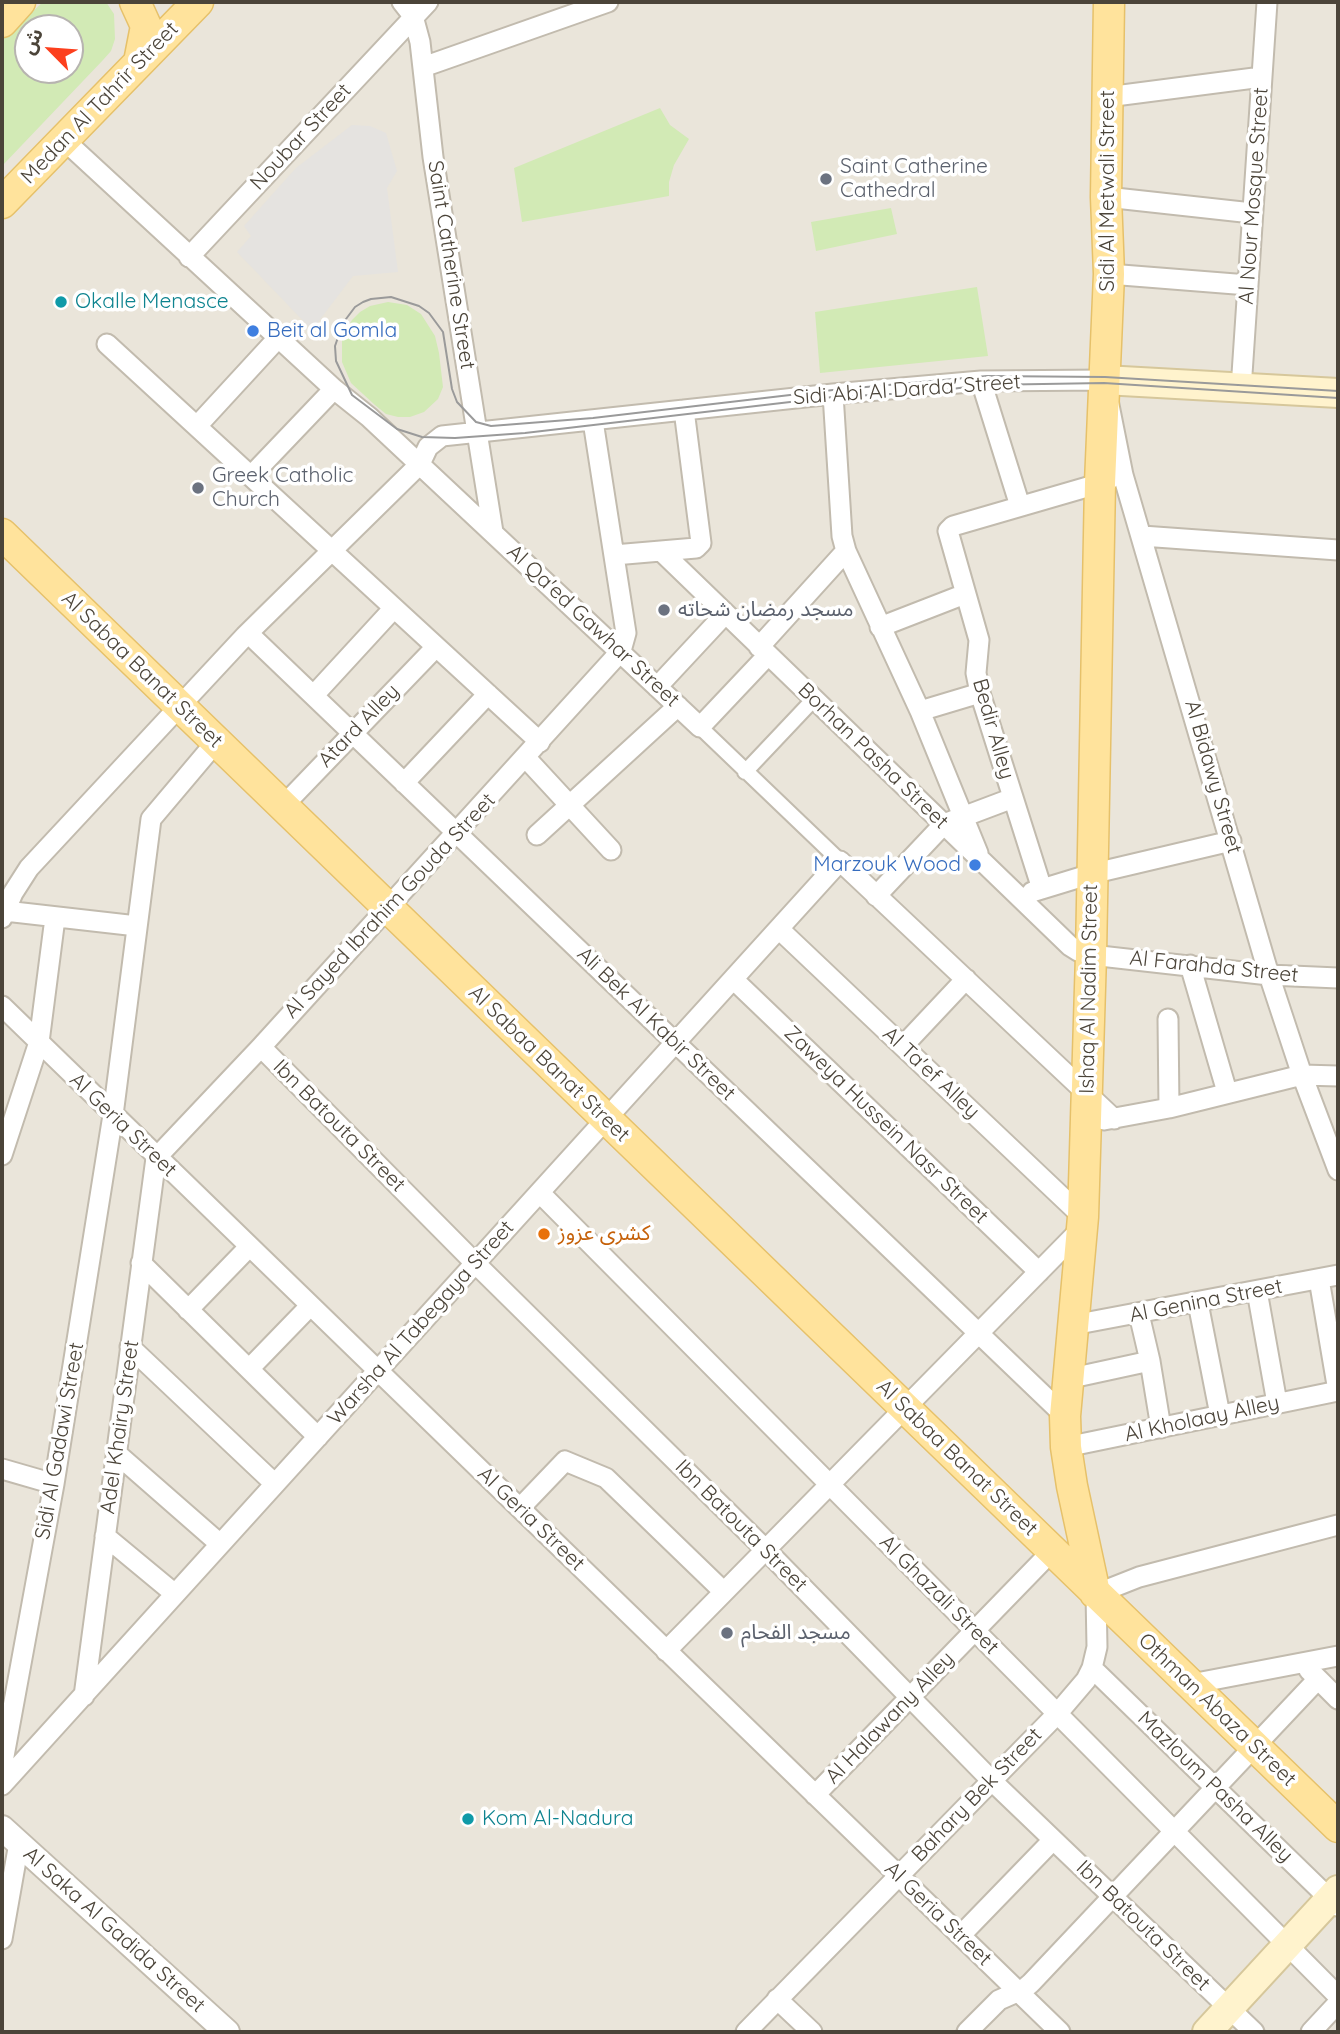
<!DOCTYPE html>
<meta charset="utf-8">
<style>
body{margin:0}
#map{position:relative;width:1340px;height:2034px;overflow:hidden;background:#f6f3ec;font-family:Quicksand,"Noto Sans Arabic",sans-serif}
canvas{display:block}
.frame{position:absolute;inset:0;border:4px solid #4b4439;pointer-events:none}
.north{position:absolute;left:14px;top:14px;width:70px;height:70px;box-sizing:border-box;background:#fff;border:2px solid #b7b4b0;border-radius:50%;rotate:295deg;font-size:19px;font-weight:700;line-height:28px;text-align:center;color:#4b4439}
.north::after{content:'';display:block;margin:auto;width:24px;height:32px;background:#fc3f1d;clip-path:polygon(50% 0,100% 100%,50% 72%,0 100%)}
</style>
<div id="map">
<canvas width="1340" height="2034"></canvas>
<div class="frame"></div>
<div class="north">ش</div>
</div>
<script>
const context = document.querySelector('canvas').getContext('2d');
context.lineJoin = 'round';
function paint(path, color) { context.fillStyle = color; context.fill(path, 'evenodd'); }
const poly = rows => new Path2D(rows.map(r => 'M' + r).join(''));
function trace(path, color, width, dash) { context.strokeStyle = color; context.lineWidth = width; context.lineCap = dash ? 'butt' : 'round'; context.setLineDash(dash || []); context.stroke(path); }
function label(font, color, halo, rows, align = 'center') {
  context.font = font + ' Quicksand,"Noto Sans Arabic",sans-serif'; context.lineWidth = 7; context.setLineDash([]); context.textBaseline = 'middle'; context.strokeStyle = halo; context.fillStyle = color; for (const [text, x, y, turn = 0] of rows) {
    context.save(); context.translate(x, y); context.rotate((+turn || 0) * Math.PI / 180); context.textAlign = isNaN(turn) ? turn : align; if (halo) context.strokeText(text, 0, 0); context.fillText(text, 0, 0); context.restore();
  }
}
paint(poly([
 [2,2,1338,2,1338,2032,2,2032],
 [28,28,70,28,70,70,28,70]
]), '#eae5da');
paint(poly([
 [43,2,106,2,114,14,115,39,111,51,103,60,2,166,2,40],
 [28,28,70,28,70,70,28,70],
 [660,108,670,125,689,139,674,165,669,182,669,196,522,222,514,168],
 [891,208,897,234,816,251,811,222],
 [977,287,988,356,820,373,815,312],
 [388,302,407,305,421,314,435,336,439,353,443,387,438,399,424,412,410,417,398,417,386,414,375,405,351,383,342,362,342,337,352,320,360,312,370,306]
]), '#d2eab5');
paint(poly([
 [352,125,370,126,386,133,397,171,387,188,398,272,353,276,312,330,237,252,251,236,244,226,278,188,296,168]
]), '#e5e3e0');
const pedestrian = poly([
 [700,727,840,861],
 [745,772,814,699]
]);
const minor = poly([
 [402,2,413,16,420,42,433,157,493,532],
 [423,67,608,2],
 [1107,97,1262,77],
 [64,140,334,389,369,417,700,727,768,655],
 [1106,197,1252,213],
 [189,257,428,2],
 [1109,274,1248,285],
 [107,344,540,742],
 [981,381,1020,506],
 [1241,389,1267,2],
 [833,394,842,536,846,551,920,711,978,853],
 [197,426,278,338],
 [251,476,334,389],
 [1142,536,1338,550],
 [661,551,1070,946,1078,951,1100,956,1269,975,1338,978],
 [614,555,696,548,701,543,684,410],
 [880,627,965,594],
 [248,633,1065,1416],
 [759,647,846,551],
 [657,687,725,614],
 [314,695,394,608],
 [920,711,980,693],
 [526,758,611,850],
 [404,783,488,694],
 [283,806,436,647],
 [537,835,678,706],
 [1042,889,980,693,976,673,979,640,948,531,953,526,1108,481],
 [1032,892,1091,874,1231,841],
 [876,896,944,824,1013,798],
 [5,911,137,926],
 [2,918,13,893,29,868,245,636,420,464,428,447,442,436,833,394,981,381,1104,380,1123,475,1269,975,1302,1075,1338,1170],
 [779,929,1083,1217],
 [1190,965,1227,1092],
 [733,979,1039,1272],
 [2,1006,1060,2032],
 [1168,1019,1169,1108],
 [903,1046,966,979],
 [261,1047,476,1264,766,1550,991,1780,1254,2032],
 [1104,1120,1169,1108,1302,1075,1338,1076],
 [2,1155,39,1042,55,918],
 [540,1193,1338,1996],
 [141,1263,318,1437],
 [1319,1279,1338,1391],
 [1257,1291,1277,1403],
 [1198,1303,1220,1415],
 [188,1310,249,1247],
 [1139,1314,1150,1361,1161,1428],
 [1073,1325,1338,1275],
 [130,1347,275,1484],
 [249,1369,310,1306],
 [1067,1379,1150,1361],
 [1066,1447,1338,1391],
 [116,1453,220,1544],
 [2,1469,54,1484],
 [520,1508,565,1461,606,1478,724,1592],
 [105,1536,175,1594],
 [666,1651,1082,1228],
 [1092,1668,1337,1906],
 [1309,1670,1338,1699],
 [1191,1684,1338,1656],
 [84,1696,156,1158,261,1047,621,651,626,633,593,421],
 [2,1767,54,1484,113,1115,151,819,216,742],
 [2,1785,840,861,1114,1119],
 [815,1795,1052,1551],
 [961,1935,1053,1840],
 [2,1939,19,1843],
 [777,1999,812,2032],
 [746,2032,1057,1714,1086,1680,1092,1668,1097,1647,1096,1594,1139,1577,1338,1525],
 [967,2032,999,2000,1024,1989,1031,1983,1318,1679],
 [1311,2032,1338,2003]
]);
const tertiary = poly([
 [2,1828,227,2032]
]);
const secondary = poly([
 [1104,380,1338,393],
 [1207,2032,1338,1890]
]);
const primary = poly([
 [135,2,146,26,139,62],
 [2,22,20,2],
 [2,203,198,2],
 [2,534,1338,1827],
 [1095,1593,1072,1486,1066,1447,1065,1416,1083,1217,1091,955,1100,483,1109,274,1106,197,1109,2]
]);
trace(pedestrian, '#c2bbae', 18);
trace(minor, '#c2bbae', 23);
trace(tertiary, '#c2bbae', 28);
trace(secondary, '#d6c79b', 32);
trace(primary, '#e6c16a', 33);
trace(pedestrian, '#fff', 14);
trace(minor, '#fff', 19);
trace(tertiary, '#fff', 24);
trace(secondary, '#fff3cd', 28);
trace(primary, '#ffe39c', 30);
trace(poly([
 [1338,391,1105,377,987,376,833,390,593,418,491,426,476,422,457,402,452,389,443,332,429,313,419,306,391,297,371,299,363,302,355,307,343,323,335,346,336,361,352,395,397,429,422,437,455,438,525,433,833,397,929,392,982,385,1104,383,1338,398]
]), '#9a9a9a', 2);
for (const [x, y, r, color] of [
 [826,179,7,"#6b7280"],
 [61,302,7,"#0f9aa8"],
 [253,331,7,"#3f7fe0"],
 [198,488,7,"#6b7280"],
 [664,610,7,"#6b7280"],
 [975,865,7,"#3f7fe0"],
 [544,1234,7,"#e8710a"],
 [727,1633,7,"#6b7280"],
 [468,1819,7,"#0f9aa8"]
]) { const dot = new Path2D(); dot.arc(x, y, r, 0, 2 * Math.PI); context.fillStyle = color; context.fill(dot); trace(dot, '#fff', 2.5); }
label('21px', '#4b4439', '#fff', [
 ["Medan Al Tahrir Street",100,103,-46],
 ["Noubar Street",301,137,-47],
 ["Sidi Al Metwali Street",1108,191,-90],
 ["Al Nour Mosque Street",1254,196,-86],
 ["Saint Catherine Street",451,265,81],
 ["Sidi Abi Al Darda' Street",907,390,-4],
 ["Al Qa'ed Gawhar Street",593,626,43],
 ["Al Sabaa Banat Street",142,670,44],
 ["Atard Alley",359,726,-46],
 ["Bedir Alley",993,729,74],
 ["Borhan Pasha Street",873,756,44],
 ["Al Bidawy Street",1213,777,74],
 ["Al Sayed Ibrahim Gouda Street",390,906,-47],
 ["Al Farahda Street",1214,967,6],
 ["Ishaq Al Nadim Street",1089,989,-89],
 ["Ali Bek Al Kabir Street",656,1024,44],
 ["Al Sabaa Banat Street",549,1064,44],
 ["Al Ta'ef Alley",931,1073,43],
 ["Al Geria Street",123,1125,44],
 ["Zaweya Hussein Nasr Street",886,1125,44],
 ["Ibn Batouta Street",339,1126,45],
 ["Al Genina Street",1206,1301,-11],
 ["Warsha Al Tabegaya Street",421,1323,-48],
 ["Al Kholaay Alley",1202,1419,-12],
 ["Adel Khairy Street",120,1427,-82],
 ["Sidi Al Gadawi Street",60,1441,-80],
 ["Al Sabaa Banat Street",957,1458,44],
 ["Al Geria Street",531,1519,44],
 ["Ibn Batouta Street",741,1526,45],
 ["Al Ghazali Street",939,1595,45],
 ["Othman Abaza Street",1217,1710,44],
 ["Al Halawany Alley",890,1718,-46],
 ["Mazloum Pasha Alley",1215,1787,44],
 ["Bahary Bek Street",977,1795,-46],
 ["Al Geria Street",938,1914,44],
 ["Ibn Batouta Street",1143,1926,44],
 ["Al Saka Al Gadida Street",114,1930,42]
]);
label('21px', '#5b616d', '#fff', [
 ["Saint Catherine",840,167],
 ["Cathedral",840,191],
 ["Greek Catholic",212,476],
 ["Church",212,500],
 ["مسجد رمضان شحاته",678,610],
 ["مسجد الفحام",741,1633]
], 'left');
label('21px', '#0d838f', '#fff', [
 ["Okalle Menasce",75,302],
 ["Kom Al-Nadura",482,1819]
], 'left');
label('21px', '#366cbe', '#fff', [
 ["Beit al Gomla",267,331],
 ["Marzouk Wood",961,865,"right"]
], 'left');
label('21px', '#c56008', '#fff', [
 ["كشرى عزوز",558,1234]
], 'left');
</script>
